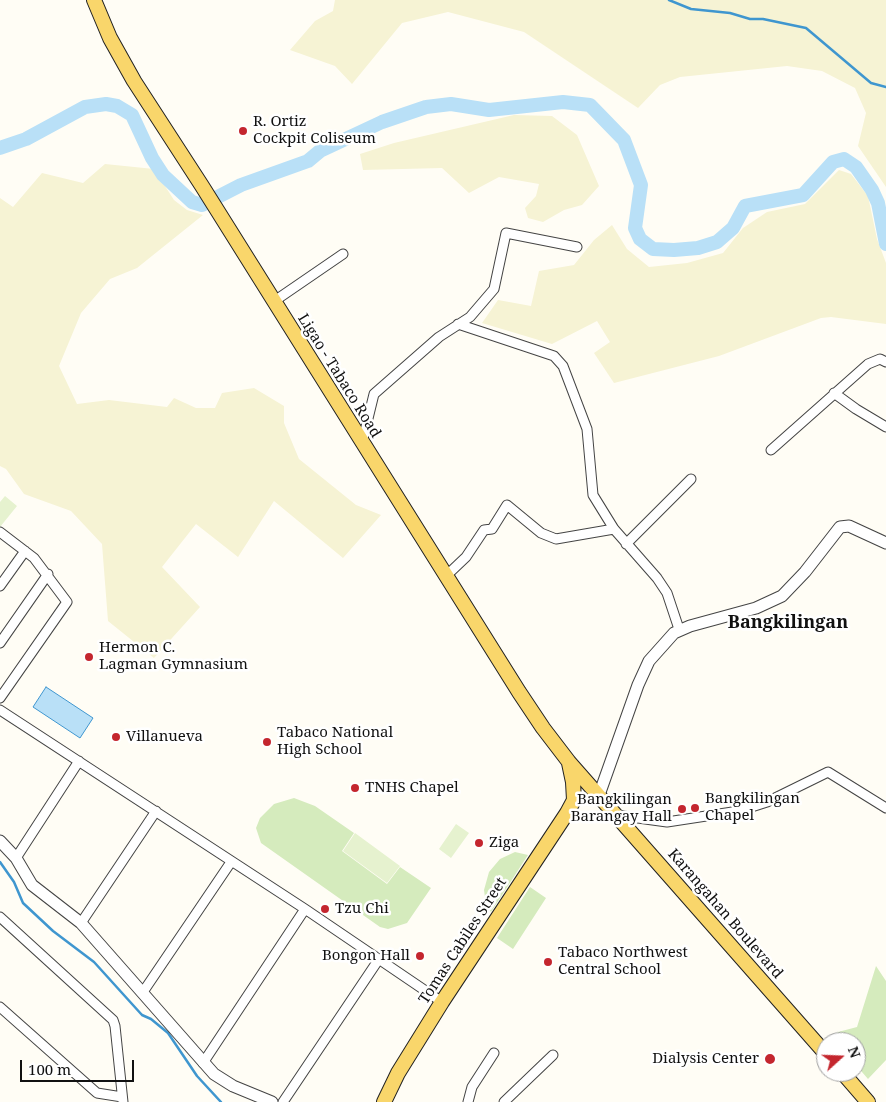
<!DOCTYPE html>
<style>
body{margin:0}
#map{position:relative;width:886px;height:1102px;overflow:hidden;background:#fffdf5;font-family:"Noto Serif",serif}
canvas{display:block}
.north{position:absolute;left:816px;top:1032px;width:50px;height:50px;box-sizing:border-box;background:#fff;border:1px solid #a0a0a0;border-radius:50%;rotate:70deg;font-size:14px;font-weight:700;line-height:20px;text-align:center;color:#111}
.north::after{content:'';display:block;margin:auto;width:18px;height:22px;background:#c4262e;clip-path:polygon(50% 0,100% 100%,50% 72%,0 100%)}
.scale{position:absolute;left:20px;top:1060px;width:114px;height:22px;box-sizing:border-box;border:2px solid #111;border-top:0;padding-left:6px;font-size:15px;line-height:18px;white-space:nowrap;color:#111;-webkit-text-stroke:4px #fff;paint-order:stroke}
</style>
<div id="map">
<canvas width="886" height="1102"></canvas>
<div class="north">N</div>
<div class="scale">100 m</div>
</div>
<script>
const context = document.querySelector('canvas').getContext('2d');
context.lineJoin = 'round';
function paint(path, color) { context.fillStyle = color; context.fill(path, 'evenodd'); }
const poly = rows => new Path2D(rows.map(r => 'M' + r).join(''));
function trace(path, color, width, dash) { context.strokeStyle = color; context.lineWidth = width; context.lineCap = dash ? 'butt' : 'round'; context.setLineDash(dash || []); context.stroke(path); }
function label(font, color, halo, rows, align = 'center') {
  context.font = font + ' "Noto Serif",serif'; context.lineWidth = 5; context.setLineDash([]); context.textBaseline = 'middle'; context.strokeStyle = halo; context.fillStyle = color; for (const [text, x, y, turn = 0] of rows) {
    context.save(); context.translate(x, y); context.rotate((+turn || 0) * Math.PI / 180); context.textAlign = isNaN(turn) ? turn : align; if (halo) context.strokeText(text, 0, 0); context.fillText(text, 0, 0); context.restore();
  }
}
paint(poly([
 [335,0,886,0,886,187,858,146,866,113,855,88,822,71,787,66,680,77,660,85,638,108,524,32,448,12,402,23,352,84,335,66,290,50,315,21,333,11],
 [514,115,552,116,577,135,599,186,582,205,564,210,543,222,528,218,525,208,536,196,539,184,499,177,469,193,442,168,363,170,360,154,394,143],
 [105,164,154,169,174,200,187,210,203,215,137,268,110,279,81,313,59,366,77,404,109,400,167,407,174,398,196,408,215,408,222,393,254,388,284,406,284,423,299,459,356,505,381,515,343,558,274,501,238,557,196,524,162,567,200,607,154,658,108,621,102,544,71,511,24,494,6,469,0,466,0,198,13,207,42,173,83,183],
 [839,170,851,174,868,196,877,239,886,263,886,324,831,317,821,318,719,356,614,383,594,353,610,342,597,321,552,344,482,323,498,300,531,306,539,271,574,265,594,240,612,225,627,249,649,267,687,263,723,253,743,228,767,212,805,204]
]), '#f6f3d4');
paint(poly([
 [294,798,315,806,354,833,342,851,387,884,400,867,431,888,407,923,388,929,380,927,261,843,256,828,260,818,274,804],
 [515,852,528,855,491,912,486,905,484,890,489,872,500,859],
 [530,887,546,898,513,949,497,938],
 [876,966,886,981,886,1060,868,1079,856,1065,856,1042,836,1042,832,1037,838,1032,857,1027]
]), '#d5ebbd');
paint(poly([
 [5,496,17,506,0,527,0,502],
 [456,824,469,833,451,858,439,849],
 [355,833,400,866,387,883,343,851]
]), '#e6f2cf');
const water = poly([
 [46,687,93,718,80,738,33,707,46,687]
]);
paint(water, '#b9e0f7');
trace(water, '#3f96cf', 1);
trace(poly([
 [669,0,691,9,730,13,750,19,763,19,806,28,871,83,886,87],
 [0,862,14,882,23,903,53,931,94,962,142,1015,151,1019,168,1033,197,1076,221,1102]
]), '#3f96cf', 2.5);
trace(poly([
 [0,148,26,139,85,107,106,104,117,106,132,115,152,158,163,175,192,202,202,205,241,185,308,161,320,151,382,122,426,107,451,104,489,110,563,102,590,105,624,140,641,185,635,228,640,239,653,249,674,250,698,248,717,242,733,228,745,206,803,195,833,162,844,159,856,167,872,190,878,203,886,244]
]), '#b9e0f7', 14);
const minor = poly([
 [273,302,343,254],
 [458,324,554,356,563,366,587,429,593,495,614,529,657,578,667,593,679,629],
 [834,393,856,409,886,427],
 [362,443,374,394,439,337,470,317,494,289,506,233,577,247],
 [771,450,868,364,880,359,886,362],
 [0,532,34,558,67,602,0,698],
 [626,544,691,479],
 [446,576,466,557,484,530,492,529,507,505,541,533,556,539,614,529],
 [0,586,25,551],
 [0,643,48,574],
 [0,710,305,909,442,1002],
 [616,815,667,822,739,811,767,802,828,772,886,808],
 [16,858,79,761],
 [0,917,113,1020,115,1026,123,1102],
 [81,923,156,811],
 [143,992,231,862],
 [0,1007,97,1093,122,1097],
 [203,1063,305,909],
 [283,1102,379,959],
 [468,1102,472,1087,494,1053],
 [504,1102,553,1055]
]);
const tertiary = poly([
 [599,795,638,685,649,661,674,633,690,626,756,608,782,596,805,572,840,527,849,526,886,543],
 [0,841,16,858,32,885,81,923,214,1074,233,1086,272,1102]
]);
const primary = poly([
 [94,0,110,38,134,81,202,186,519,692,543,728,569,762,826,1054],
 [842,1072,868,1102],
 [384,1102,398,1073,442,1002,567,813,574,800,573,782,569,763]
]);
trace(minor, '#444', 11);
trace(tertiary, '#444', 13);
trace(primary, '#222', 16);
trace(minor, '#fff', 9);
trace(tertiary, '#fff', 11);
trace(primary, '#f9d66b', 14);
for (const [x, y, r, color] of [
 [243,131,5,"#c4262e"],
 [89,657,5,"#c4262e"],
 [116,737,5,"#c4262e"],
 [267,742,5,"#c4262e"],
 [355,788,5,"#c4262e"],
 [695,808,5,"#c4262e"],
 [682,809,5,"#c4262e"],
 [479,843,5,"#c4262e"],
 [325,909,5,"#c4262e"],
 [420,956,5,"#c4262e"],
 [548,962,5,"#c4262e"],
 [770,1059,6,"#c4262e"]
]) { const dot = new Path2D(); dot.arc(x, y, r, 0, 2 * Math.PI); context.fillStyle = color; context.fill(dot); trace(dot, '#fff', 2); }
label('15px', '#111', '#fff', [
 ["R. Ortiz",253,122],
 ["Cockpit Coliseum",253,139],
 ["Hermon C.",99,648],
 ["Lagman Gymnasium",99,665],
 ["Tabaco National",277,733],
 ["High School",277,750],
 ["Villanueva",126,737],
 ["TNHS Chapel",365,788],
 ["Bangkilingan",705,799],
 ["Chapel",705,816],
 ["Bangkilingan",672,800,"right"],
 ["Barangay Hall",672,817,"right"],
 ["Ziga",489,843],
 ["Tzu Chi",335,909],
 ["Tabaco Northwest",558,953],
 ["Central School",558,970],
 ["Bongon Hall",410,956,"right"],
 ["Dialysis Center",759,1059,"right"]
], 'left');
label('15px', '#111', '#fff', [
 ["Ligao - Tabaco Road",339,376,58],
 ["Karangahan Boulevard",725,914,49],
 ["Tomas Cabiles Street",463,941,-57]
]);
label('bold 18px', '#111', '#fff', [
 ["Bangkilingan",788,623]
]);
</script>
